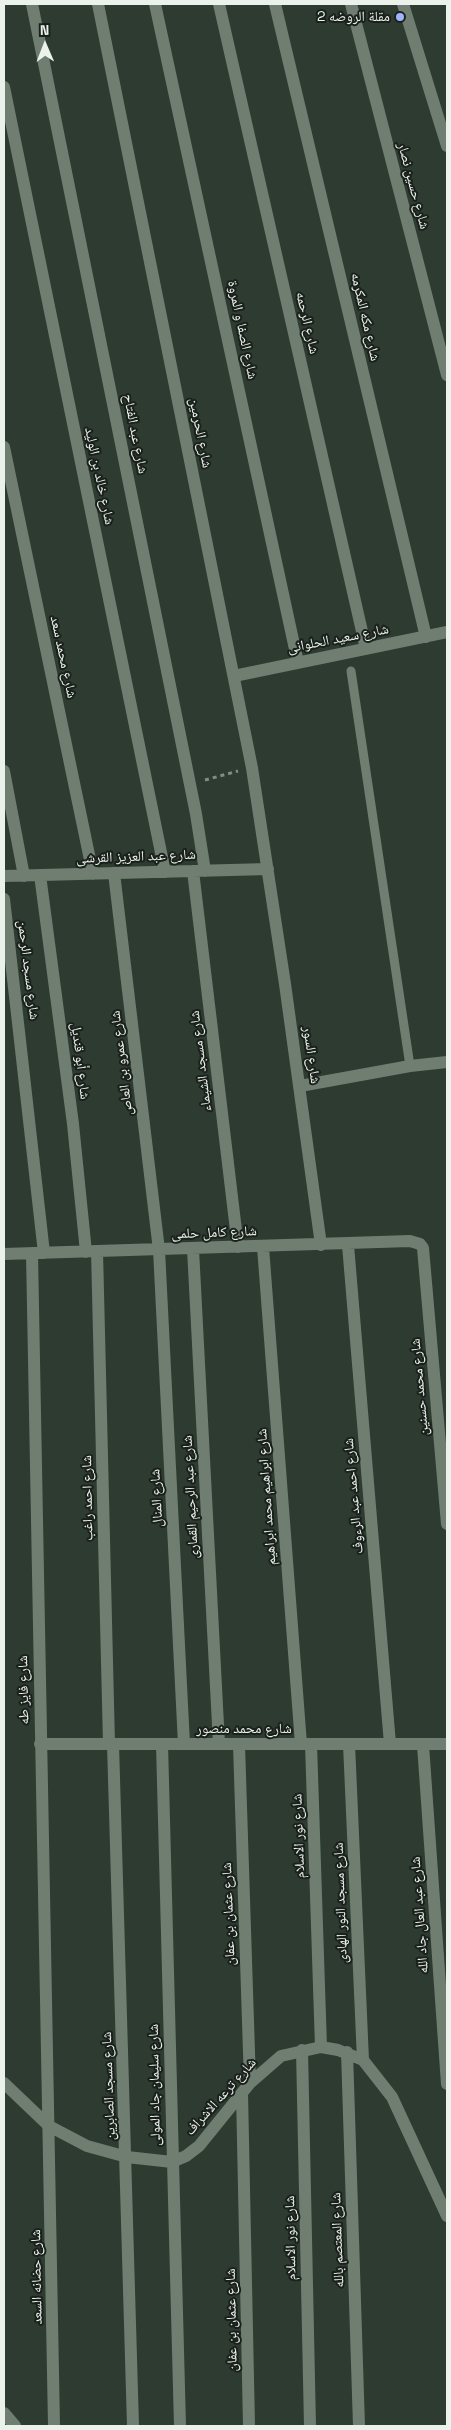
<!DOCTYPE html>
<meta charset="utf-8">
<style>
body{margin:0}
#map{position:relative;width:451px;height:2430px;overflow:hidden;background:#2e3b30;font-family:"Space Grotesk",sans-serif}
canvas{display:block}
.frame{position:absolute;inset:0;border:5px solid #eaf2eb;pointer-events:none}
.north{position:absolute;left:20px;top:20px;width:50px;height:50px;-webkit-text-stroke:4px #1a201b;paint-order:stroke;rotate:359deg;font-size:14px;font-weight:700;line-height:20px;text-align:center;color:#eaf2eb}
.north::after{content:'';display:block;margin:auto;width:18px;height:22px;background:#eaf2eb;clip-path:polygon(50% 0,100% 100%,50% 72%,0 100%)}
</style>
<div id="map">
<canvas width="451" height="2430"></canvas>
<div class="frame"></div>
<div class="north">N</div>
</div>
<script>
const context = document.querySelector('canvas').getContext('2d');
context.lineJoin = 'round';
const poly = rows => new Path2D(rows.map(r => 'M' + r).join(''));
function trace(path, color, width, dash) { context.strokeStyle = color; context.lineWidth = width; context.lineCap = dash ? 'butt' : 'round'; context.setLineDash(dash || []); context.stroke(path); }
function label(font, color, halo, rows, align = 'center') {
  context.font = font + ' "Space Grotesk","Noto Naskh Arabic",sans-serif'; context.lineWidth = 4; context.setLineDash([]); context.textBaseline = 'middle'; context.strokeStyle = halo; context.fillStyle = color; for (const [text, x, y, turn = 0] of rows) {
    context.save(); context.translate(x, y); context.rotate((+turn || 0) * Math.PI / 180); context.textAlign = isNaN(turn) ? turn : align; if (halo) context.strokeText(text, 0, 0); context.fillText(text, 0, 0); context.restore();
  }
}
trace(poly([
 [205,780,238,771]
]), '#828d84', 3, [4, 4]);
trace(poly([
 [351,671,410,1066]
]), '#707e72', 9);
trace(poly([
 [32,4,196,814,205,871],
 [98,4,252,768,285,984,321,1245],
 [155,4,298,663],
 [219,4,366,649],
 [275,4,426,637],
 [351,4,447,375],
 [403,4,447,146],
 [4,87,165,872],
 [4,447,93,874],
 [234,676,447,632],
 [4,771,24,876],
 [193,871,238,1247],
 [114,873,159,1250,184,1744],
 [40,875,73,1124,86,1252],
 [4,876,268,869],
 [4,899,44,1253],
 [300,1086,410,1066,447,1062],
 [348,1245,390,1744],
 [263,1247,301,1744],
 [193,1249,219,1744],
 [97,1251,109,1744],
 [32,1253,54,2426],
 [4,1254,410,1241,420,1244,423,1248,447,1524],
 [40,1744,447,1744],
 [113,1744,133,2426],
 [162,1744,180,2426],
 [311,1744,321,2047],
 [349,1744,363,2060],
 [239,1745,250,2083],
 [423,1745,447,2084],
 [302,2050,310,2426],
 [347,2052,359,2426],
 [4,2083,49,2126,87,2146,127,2157,172,2162,186,2156,199,2146,250,2083,281,2056,321,2047,338,2050,363,2060,392,2097,447,2216],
 [242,2093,249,2426]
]), '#707e72', 12);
trace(poly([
 [4,2413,15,2426]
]), '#707e72', 12);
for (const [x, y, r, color] of [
 [400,17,5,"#a0b3fd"]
]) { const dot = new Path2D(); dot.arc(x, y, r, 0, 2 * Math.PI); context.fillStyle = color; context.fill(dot); trace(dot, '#1a201b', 2); }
label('14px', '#eaf2eb', '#1a201b', [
 ["مقلة الروضه 2",390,17]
], 'right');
label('14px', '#eaf2eb', '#1a201b', [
 ["شارع حسين نصار",413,186,75],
 ["شارع مكه المكرمه",365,317,77],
 ["شارع الرحمه",307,323,77],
 ["شارع الصفا و المروة",242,330,78],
 ["شارع الحرمين",200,433,79],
 ["شارع عبد الفتاح",135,434,79],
 ["شارع خالد بن الوليد",99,476,78],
 ["شارع سعيد الحلوانى",338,639,-11],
 ["شارع محمد سعد",63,657,78],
 ["شارع عبد العزيز القرشى",136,857,-2],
 ["شارع مسجد الرحمن",28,970,83],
 ["شارع السور",311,1055,82],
 ["شارع أبو قنديل",80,1061,83],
 ["شارع مسجد الشيماء",201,1061,-97],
 ["شارع عمرو بن العاص",122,1063,-97],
 ["شارع كامل حلمى",214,1233,-2],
 ["شارع محمد حسنين",420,1387,-95],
 ["شارع احمد عبد الرءوف",354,1496,-95],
 ["شارع عبد الرحيم القمارى",191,1497,-93],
 ["شارع ابراهيم محمد ابراهيم",267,1497,-94],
 ["شارع احمد راغب",88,1498,-91],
 ["شارع المنال",157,1498,-93],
 ["شارع فايز طه",24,1690,-91],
 ["شارع محمد منصور",244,1729],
 ["شارع نور الاسلام",299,1836,-92],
 ["شارع مسجد النور الهادى",341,1903,-92],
 ["شارع عثمان بن عفان",229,1914,-92],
 ["شارع عبد العال جاد الله",420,1915,-94],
 ["شارع سليمان جاد المولى",155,2085,-91],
 ["شارع مسجد الصابرين",109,2086,-92],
 ["شارع ترعه الاشراف",221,2097,-48],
 ["شارع نور الاسلام",291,2238,-91],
 ["شارع المعتصم بالله",338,2240,-92],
 ["شارع حضانه السعد",37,2277,-91],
 ["شارع عثمان بن عفان",232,2320,-91]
]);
</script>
